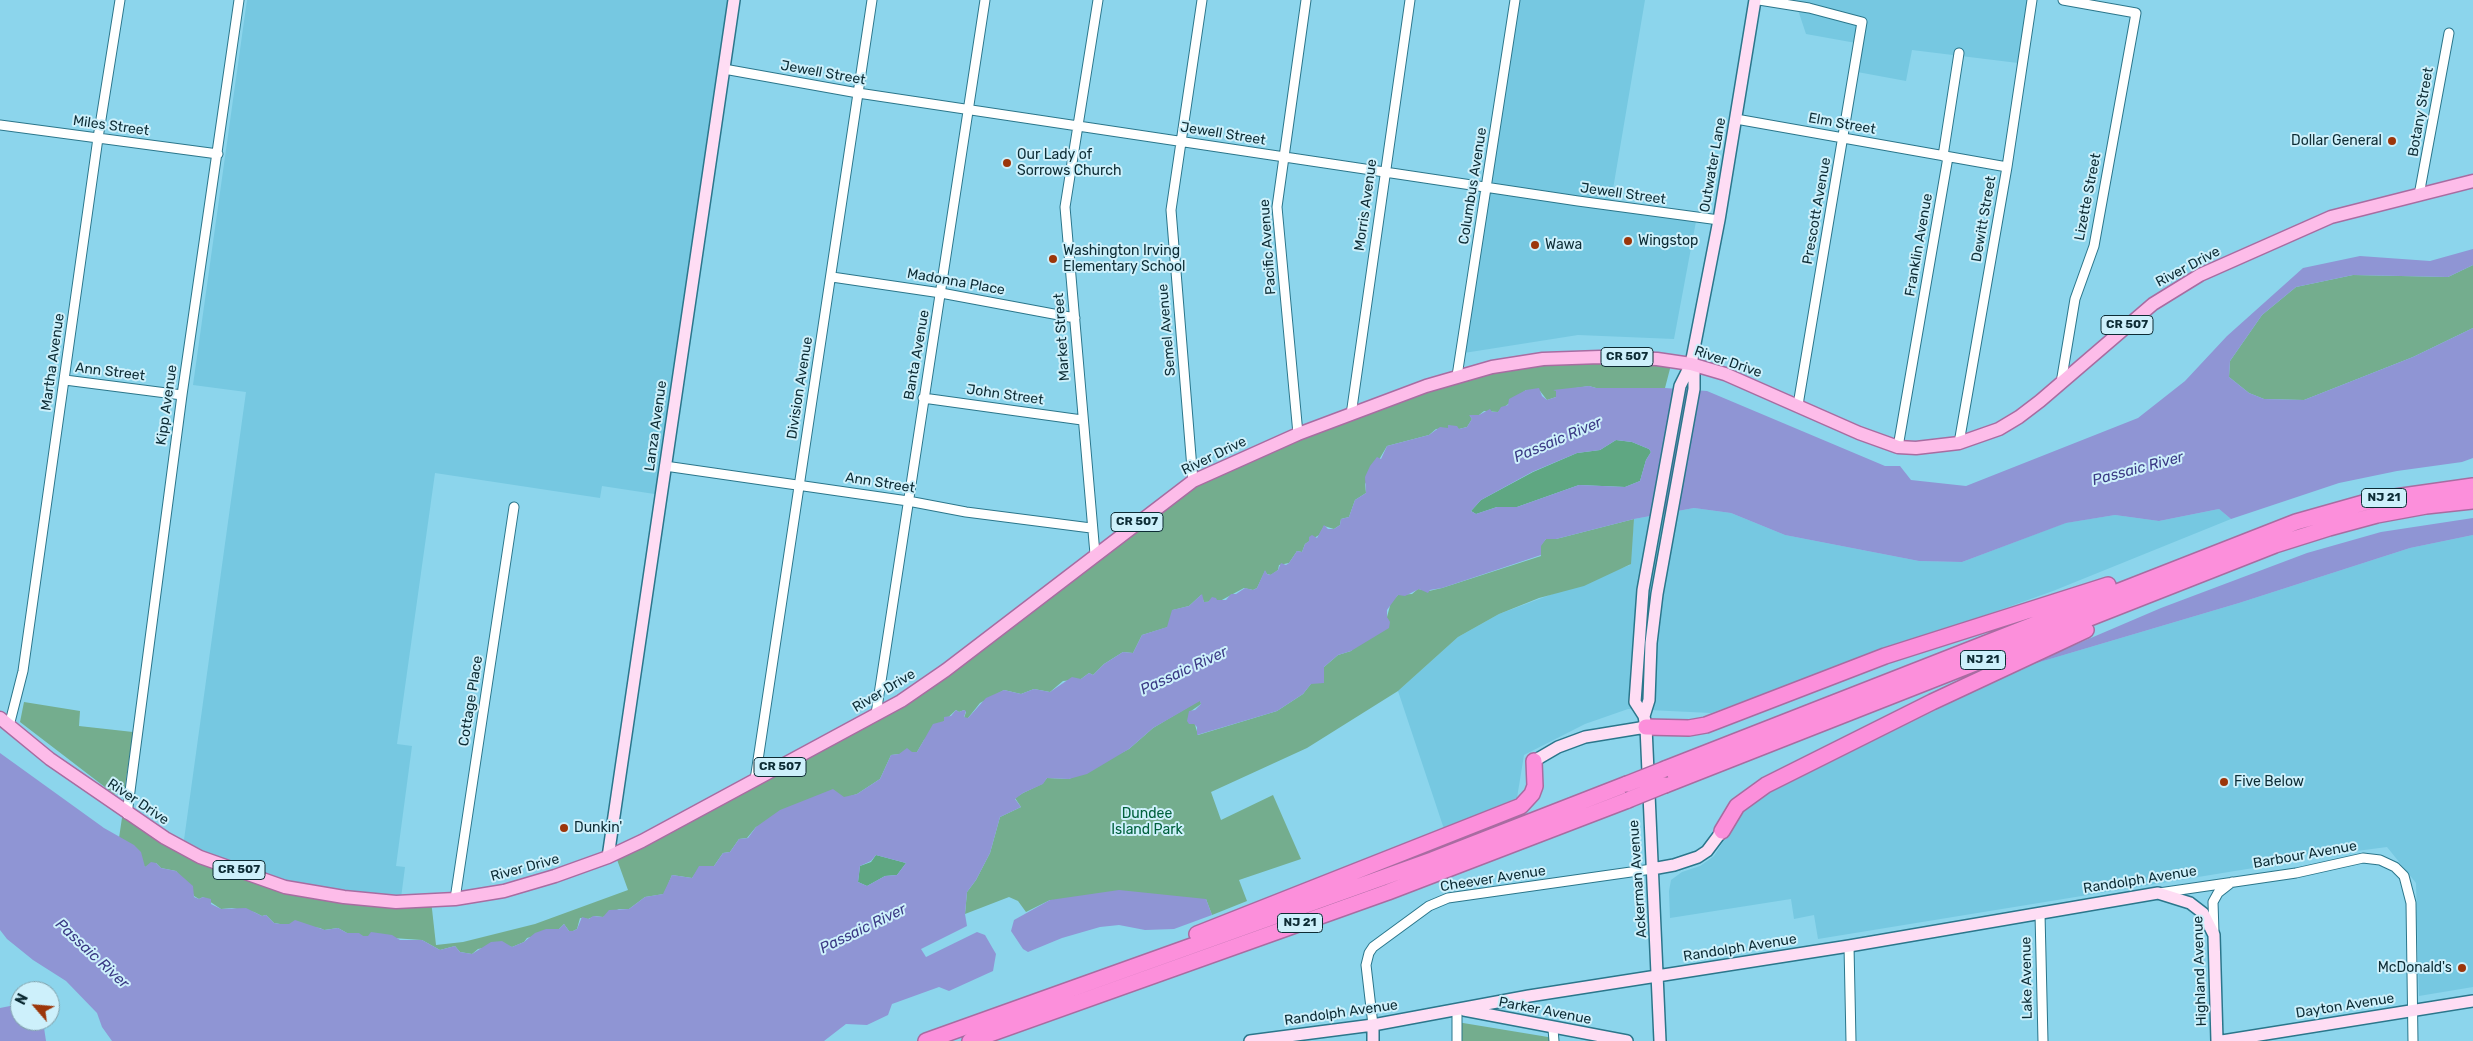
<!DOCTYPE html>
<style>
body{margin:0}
#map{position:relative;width:2473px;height:1041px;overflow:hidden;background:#8cd5ec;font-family:Rubik,sans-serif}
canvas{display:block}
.north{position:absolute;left:10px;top:981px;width:50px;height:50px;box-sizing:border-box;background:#cdf0fb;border:1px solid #80a2ac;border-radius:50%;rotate:297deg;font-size:14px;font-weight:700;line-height:20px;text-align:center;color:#0d2c35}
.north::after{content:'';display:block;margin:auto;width:18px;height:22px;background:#9c360a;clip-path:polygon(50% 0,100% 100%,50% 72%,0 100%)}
</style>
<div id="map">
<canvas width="2473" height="1041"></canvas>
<div class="north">N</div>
</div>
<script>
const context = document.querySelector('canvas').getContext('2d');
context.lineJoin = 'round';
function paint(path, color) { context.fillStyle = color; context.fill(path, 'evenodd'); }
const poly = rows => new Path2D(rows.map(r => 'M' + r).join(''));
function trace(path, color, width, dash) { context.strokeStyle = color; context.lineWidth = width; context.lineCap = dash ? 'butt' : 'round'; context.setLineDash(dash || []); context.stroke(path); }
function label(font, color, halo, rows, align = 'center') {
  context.font = font + ' Rubik,sans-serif'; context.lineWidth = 4; context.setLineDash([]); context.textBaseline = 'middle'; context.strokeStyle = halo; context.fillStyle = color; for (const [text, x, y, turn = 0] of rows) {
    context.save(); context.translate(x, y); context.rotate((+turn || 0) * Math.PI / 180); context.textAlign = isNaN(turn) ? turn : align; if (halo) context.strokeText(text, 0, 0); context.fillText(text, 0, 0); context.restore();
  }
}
paint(poly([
 [247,0,733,0,661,495,602,486,600,498,435,473,397,744,412,746,396,866,405,867,401,898,277,884,183,847,246,392,193,385],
 [1516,0,1645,0,1611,201,1697,216,1674,339,1578,335,1464,353],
 [1778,0,2030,0,2018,63,1912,50,1906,81,1852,71,1856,43,1806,34,1797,7],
 [1694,508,1731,513,1785,535,1919,561,1962,562,2065,523,2115,515,2159,521,2219,509,2231,519,2053,591,1711,713,1628,709,1585,724,1524,755,1517,798,1444,829,1398,691,1458,637,1499,614,1630,565,1634,519],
 [2473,535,2473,987,2419,996,2416,883,2387,847,2326,855,2301,854,2283,858,2284,863,1818,939,1814,915,1794,919,1791,899,1670,918,1669,891,1671,880,1682,872,1700,866,1714,856,1744,809,1761,797,2023,667,2239,603,2410,548]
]), '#76c8e1');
paint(poly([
 [2473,265,2473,328,2413,357,2304,400,2264,399,2249,393,2229,377,2230,361,2262,315,2296,287,2353,275,2448,277],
 [1563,358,1672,361,1665,388,1596,388,1589,386,1556,391,1556,397,1547,400,1540,391,1526,390,1498,412,1484,411,1479,415,1470,416,1472,419,1467,427,1459,429,1448,425,1448,428,1436,429,1429,435,1387,446,1365,484,1366,493,1355,500,1349,517,1341,519,1340,525,1334,529,1324,526,1319,535,1305,544,1302,552,1297,551,1289,563,1279,565,1278,570,1271,575,1267,574,1265,571,1257,588,1253,590,1244,588,1220,601,1204,602,1201,595,1189,606,1173,610,1168,627,1142,635,1133,653,1123,652,1104,664,1093,675,1089,673,1081,679,1063,681,1050,692,1034,689,1021,694,1004,690,980,703,968,718,964,718,966,712,964,710,959,712,956,710,924,740,917,752,891,755,880,779,857,794,756,827,747,838,739,839,730,852,723,853,714,866,705,866,697,871,692,878,672,875,664,894,645,897,629,909,619,909,603,917,595,916,588,919,580,918,577,929,573,931,569,931,564,924,559,929,527,938,524,942,512,947,504,944,478,949,472,954,460,952,455,946,440,950,422,940,363,936,347,933,338,928,324,930,320,928,280,924,274,923,266,915,262,916,254,912,232,908,221,909,203,897,199,899,194,896,192,891,176,871,161,868,156,863,145,867,119,838,123,811,200,857,285,887,431,900,436,945,463,942,535,924,628,890,615,854,876,714,1193,481,1457,376],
 [1634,519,1631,564,1584,586,1539,598,1499,614,1458,637,1398,691,1307,748,1211,792,1221,820,1273,795,1301,859,1239,880,1247,901,1212,915,1206,899,1050,900,1026,912,1018,901,1009,897,965,914,967,892,976,880,990,853,1000,817,1021,807,1015,798,1023,793,1042,784,1047,778,1069,779,1129,749,1153,728,1200,700,1201,704,1191,711,1198,735,1277,711,1303,694,1324,667,1338,655,1351,651,1387,617,1391,602,1398,595,1412,594,1418,589,1429,591,1442,588,1541,556,1540,546,1546,539,1556,539],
 [24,702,80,711,79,726,133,732,124,793,114,794,20,722],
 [1457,1022,1554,1038,1554,1041,1457,1041]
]), '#74ad8e');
paint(poly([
 [1616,440,1632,442,1649,449,1651,452,1646,460,1640,481,1625,487,1579,485,1517,507,1497,507,1476,514,1471,511,1481,500,1533,472,1577,453,1600,450],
 [876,855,906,863,897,875,885,876,867,886,858,882,860,866,871,862]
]), '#5fa782');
paint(poly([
 [2473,249,2473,265,2448,277,2353,275,2296,287,2262,315,2230,361,2229,377,2249,393,2264,399,2304,400,2413,357,2473,328,2473,458,2462,462,2397,471,2339,483,2231,519,2219,509,2159,521,2115,515,2066,523,1962,562,1919,561,1785,535,1731,513,1694,508,1634,519,1556,539,1546,539,1541,546,1541,555,1442,588,1430,590,1428,593,1419,589,1405,596,1398,595,1387,610,1387,617,1390,622,1389,628,1351,651,1338,655,1324,667,1324,683,1311,684,1303,694,1277,711,1197,735,1197,727,1194,724,1189,724,1187,721,1189,711,1195,710,1201,704,1200,701,1153,728,1129,749,1087,774,1069,779,1047,778,1043,784,1023,793,1015,799,1021,807,1000,817,990,853,976,880,967,892,965,914,967,926,921,949,926,957,977,932,985,935,996,954,993,971,949,991,939,987,892,1004,888,1015,867,1025,846,1024,824,1041,112,1041,102,1027,97,1013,66,981,33,960,7,939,0,930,0,753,104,828,134,845,141,852,145,867,151,862,156,863,161,868,176,871,193,886,194,897,199,899,203,897,211,899,211,904,221,909,246,908,262,916,266,915,274,923,280,924,289,924,295,920,325,930,338,928,347,933,359,933,363,936,368,936,371,932,392,935,400,940,422,940,440,950,455,946,460,952,472,954,491,942,502,941,512,947,524,942,535,933,546,929,559,929,564,924,569,931,573,931,577,929,582,917,589,919,593,916,603,917,609,910,629,909,645,897,663,894,672,875,692,878,699,866,714,866,723,853,730,852,739,839,748,838,756,827,780,810,833,789,844,797,857,794,880,779,891,755,899,754,907,748,912,752,917,752,933,724,944,721,944,717,951,716,956,710,959,712,964,710,966,711,964,717,968,718,986,698,1004,690,1021,694,1034,689,1050,692,1072,677,1081,679,1089,673,1093,675,1104,664,1123,652,1133,653,1142,635,1167,627,1172,610,1189,606,1202,594,1204,602,1208,602,1212,597,1216,598,1217,600,1226,600,1231,594,1236,594,1245,588,1253,590,1257,588,1265,570,1267,574,1270,575,1278,570,1281,563,1286,565,1289,563,1297,551,1302,552,1305,544,1309,541,1309,537,1312,535,1317,538,1324,525,1328,529,1334,529,1340,525,1341,519,1349,517,1355,500,1366,493,1365,477,1370,466,1377,457,1381,459,1387,446,1429,435,1440,427,1448,428,1448,425,1457,426,1459,429,1467,427,1472,419,1469,415,1479,415,1490,409,1492,412,1498,412,1501,407,1508,405,1509,399,1526,390,1539,388,1542,396,1547,400,1556,397,1556,391,1553,390,1589,386,1596,388,1665,388,1707,391,1885,466,1900,466,1911,480,1966,486,2138,418,2185,381,2227,336,2303,268,2360,256,2430,261],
 [1616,440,1632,442,1649,449,1651,452,1646,460,1640,481,1625,487,1579,485,1517,507,1497,507,1476,514,1471,511,1481,500,1532,472,1577,453,1600,450],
 [876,855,906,863,897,875,885,876,867,886,858,882,860,866,871,861],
 [2473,518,2473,535,2410,548,2239,603,2023,667,2161,608,2307,553,2381,532],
 [1119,890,1206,899,1212,915,1174,929,1145,930,1119,925,1100,927,1062,938,1028,952,1023,949,1011,931,1014,920,1050,900],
 [20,1004,20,1021,43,1021,46,1041,0,1041,0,1008]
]), '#8f95d4');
const street = poly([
 [1759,0,1809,8,1862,22,1798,405],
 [724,69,858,93,1578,201,1719,220],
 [1736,119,2007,167],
 [0,125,218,154],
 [1943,156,1959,53],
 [2419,195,2449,33],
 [832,277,941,293,1075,318],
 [1457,376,1515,0],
 [65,380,182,395],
 [2061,383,2075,299,2094,246,2136,13,2063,0],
 [923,398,1082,420],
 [1351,415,1410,0],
 [1298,434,1277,207,1306,0],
 [1959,443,2007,167,2032,0],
 [1898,447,1948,157],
 [665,466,908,501,966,512,1091,528],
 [1193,481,1171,210,1202,0],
 [1095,554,1065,207,1098,0],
 [876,714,985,0],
 [9,726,23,671,98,138,120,0],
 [755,780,872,0],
 [127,814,182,395,239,0],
 [2159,893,2296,873,2363,858,2380,860,2395,867,2404,876,2411,903,2413,1041],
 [455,899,514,507],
 [2040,914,2043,1041],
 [2214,933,2213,902,2218,893,2232,882],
 [1849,946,1851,1041],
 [1457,1009,1457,1041],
 [1373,1025,1366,965,1369,953,1373,947,1429,906,1448,898,1652,869],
 [1553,1029,1554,1041]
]);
const secondary = poly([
 [1644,716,1649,700,1651,643,1657,594,1694,389,1694,372,1691,364],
 [1534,761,1558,747,1585,737,1646,727],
 [608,857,734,0],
 [1652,869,1674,865,1698,857,1707,851,1722,831],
 [1464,1010,1627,1041],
 [1373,1025,1373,1041],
 [1250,1041,1373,1025,1529,996,1849,946,2158,893,2190,903,2203,913,2214,935,2217,1041],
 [1660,1041,1646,727,1644,716,1635,702,1643,590,1680,386,1691,364,1719,220,1755,0],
 [2222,1041,2473,1001]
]);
const primary = poly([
 [0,718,50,759,165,838,200,857,285,887,344,897,396,902,455,899,504,891,555,876,608,857,642,841,901,701,946,670,1193,481,1298,434,1426,386,1492,367,1543,359,1600,357,1657,359,1691,364,1725,374,1859,433,1898,447,1916,448,1959,443,1999,429,2019,417,2040,401,2153,304,2200,275,2331,217,2473,181]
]);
const highway = poly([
 [1646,727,1689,728,1706,725,1885,656,2108,585],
 [1665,769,2296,522,2374,500,2473,486],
 [1665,785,2275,545,2329,528,2377,515,2426,506,2473,501],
 [1722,831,1737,806,1766,785,1932,702,2086,630],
 [1197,934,1521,806,1532,794,1535,786,1534,761],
 [926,1041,1432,860,1627,784],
 [970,1041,1388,892,1628,800]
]);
trace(street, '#2b768b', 11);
trace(secondary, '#2b768b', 14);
trace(primary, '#a86ca1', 15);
trace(highway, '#a86ca1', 18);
trace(street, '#fff', 9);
trace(secondary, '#feddf4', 11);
trace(primary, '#fdbce9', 12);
trace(highway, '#fc8fdb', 15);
const highwayBridge = poly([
 [1627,784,1665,769],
 [1628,800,1665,785]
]);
trace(highwayBridge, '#a86ca1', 18, []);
trace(highwayBridge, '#fc8fdb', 15);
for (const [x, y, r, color] of [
 [2392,141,5,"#9c360a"],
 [1007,163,5,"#9c360a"],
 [1628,241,5,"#9c360a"],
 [1535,245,5,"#9c360a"],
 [1053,259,5,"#9c360a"],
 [2224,782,5,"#9c360a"],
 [564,828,5,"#9c360a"],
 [2462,968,5,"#9c360a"]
]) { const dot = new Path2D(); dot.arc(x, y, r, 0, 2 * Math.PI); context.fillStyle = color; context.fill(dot); trace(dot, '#cdf0fb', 2); }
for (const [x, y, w] of [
 [2127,325,52],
 [1627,357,52],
 [2384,498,45],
 [1137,522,52],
 [1983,660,45],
 [780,767,52],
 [239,870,52],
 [1300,923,45]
]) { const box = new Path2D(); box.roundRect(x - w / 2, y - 9.5, w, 19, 4); context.fillStyle = '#cdf0fb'; context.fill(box); trace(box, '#0d2c35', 1); }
label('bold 12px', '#0d2c35', null, [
 ["CR 507",2127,325],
 ["CR 507",1627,357],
 ["NJ 21",2384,498],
 ["CR 507",1137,522],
 ["NJ 21",1983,660],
 ["CR 507",780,767],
 ["CR 507",239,870],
 ["NJ 21",1300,923]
]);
label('14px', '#0d2c35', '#cdf0fb', [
 ["Jewell Street",823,73,10],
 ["Botany Street",2421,112,-80],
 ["Elm Street",1842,124,10],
 ["Miles Street",111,126,8],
 ["Jewell Street",1223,134,9],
 ["Outwater Lane",1713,165,-80],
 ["Columbus Avenue",1473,186,-81],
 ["Jewell Street",1623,194,8],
 ["Lizette Street",2088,197,-79],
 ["Morris Avenue",1366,205,-82],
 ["Prescott Avenue",1817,211,-80],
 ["Dewitt Street",1984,219,-80],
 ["Franklin Avenue",1919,245,-80],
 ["Pacific Avenue",1268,247,-94],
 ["River Drive",2188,267,-28],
 ["Madonna Place",956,282,10],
 ["Semel Avenue",1167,330,-95],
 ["Market Street",1062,337,-94],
 ["Banta Avenue",917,355,-80],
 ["Martha Avenue",53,362,-82],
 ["River Drive",1728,362,19],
 ["Ann Street",110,372,7],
 ["Division Avenue",800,388,-81],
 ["John Street",1005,395,8],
 ["Kipp Avenue",167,405,-82],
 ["Lanza Avenue",656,426,-82],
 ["River Drive",1214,456,-26],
 ["Ann Street",880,483,9],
 ["River Drive",884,691,-31],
 ["Cottage Place",471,701,-81],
 ["River Drive",138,802,34],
 ["Barbour Avenue",2305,855,-10],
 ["River Drive",525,868,-15],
 ["Cheever Avenue",1493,879,-9],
 ["Ackerman Avenue",1638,879,-94],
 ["Randolph Avenue",2140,880,-9],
 ["Randolph Avenue",1740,948,-9],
 ["Highland Avenue",2200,971,-92],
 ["Lake Avenue",2027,978,-91],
 ["Dayton Avenue",2345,1006,-9],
 ["Parker Avenue",1545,1011,11],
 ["Randolph Avenue",1341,1013,-8]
]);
label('14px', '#0d2c35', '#cdf0fb', [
 ["Dollar General",2382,141,"right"],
 ["Our Lady of",1017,155],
 ["Sorrows Church",1017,171],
 ["Wingstop",1638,241],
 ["Wawa",1545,245],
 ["Washington Irving",1063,251],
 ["Elementary School",1063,267],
 ["Five Below",2234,782],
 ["Dunkin'",574,828],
 ["McDonald's",2452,968,"right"]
], 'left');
label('14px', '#00603c', '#cdf0fb', [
 ["Dundee",1147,814],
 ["Island Park",1147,830]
]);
label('italic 15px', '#3b3a85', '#cdf0fb', [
 ["Passaic River",1558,440,-23],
 ["Passaic River",2138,469,-15],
 ["Passaic River",1184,671,-25],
 ["Passaic River",863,929,-26],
 ["Passaic River",92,954,43]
]);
</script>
